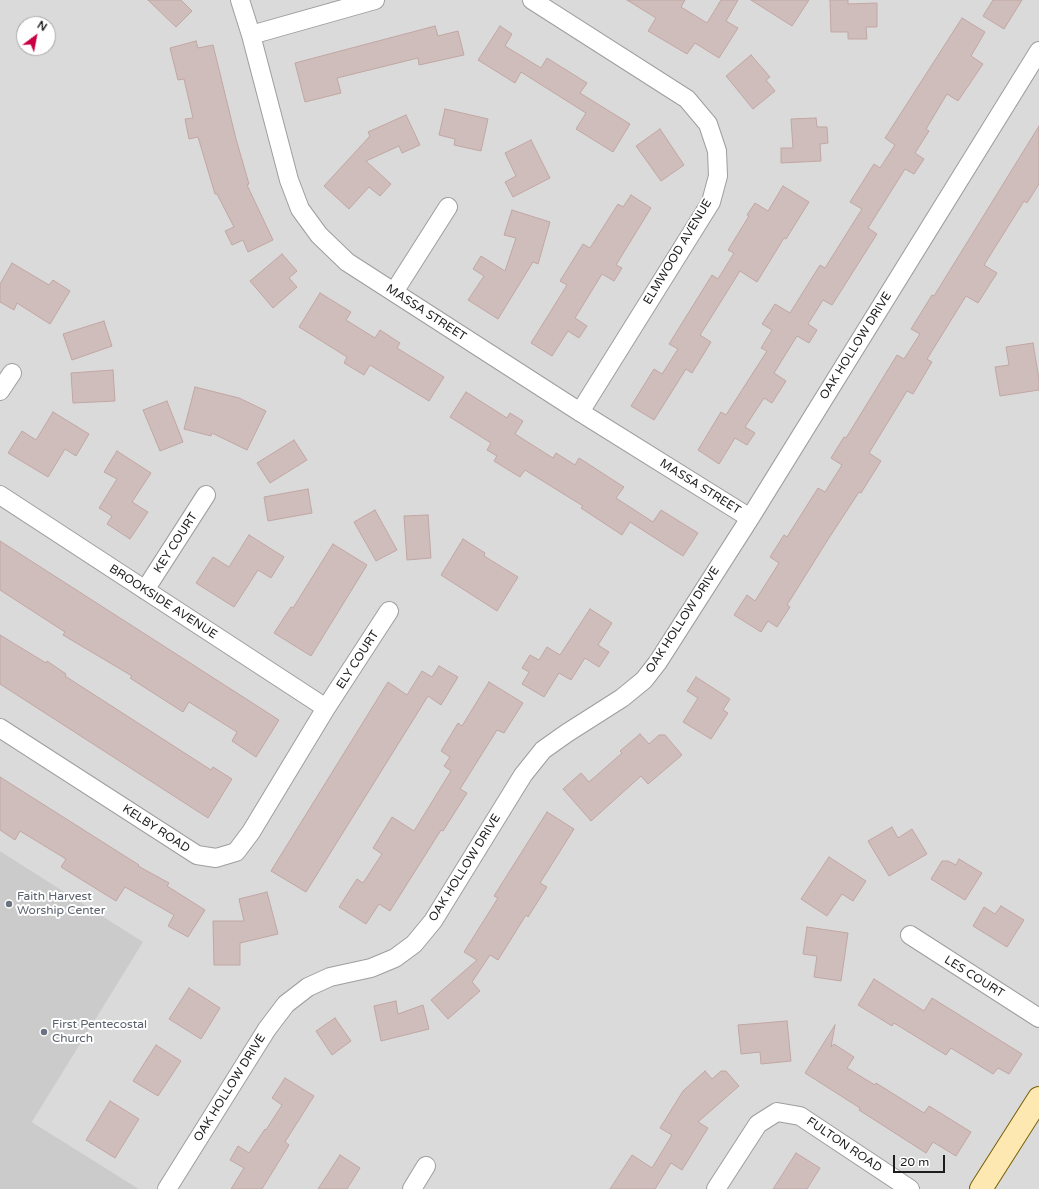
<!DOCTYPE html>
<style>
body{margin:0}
#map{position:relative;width:1039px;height:1189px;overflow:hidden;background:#efe7e2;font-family:"Varela Round",sans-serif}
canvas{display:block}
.north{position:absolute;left:16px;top:16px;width:40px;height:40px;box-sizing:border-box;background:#fff;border:1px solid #a5a5a5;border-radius:50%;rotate:32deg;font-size:11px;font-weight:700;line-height:16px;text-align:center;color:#1d1d1d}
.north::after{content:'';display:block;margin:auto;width:14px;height:18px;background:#ca0042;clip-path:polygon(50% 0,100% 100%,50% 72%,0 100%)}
.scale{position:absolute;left:893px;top:1155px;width:52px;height:18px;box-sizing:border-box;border:2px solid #1d1d1d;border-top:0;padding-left:5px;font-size:12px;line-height:14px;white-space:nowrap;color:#1d1d1d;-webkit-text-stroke:3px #fff;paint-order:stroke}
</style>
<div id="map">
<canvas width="1039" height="1189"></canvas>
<div class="north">N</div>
<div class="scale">20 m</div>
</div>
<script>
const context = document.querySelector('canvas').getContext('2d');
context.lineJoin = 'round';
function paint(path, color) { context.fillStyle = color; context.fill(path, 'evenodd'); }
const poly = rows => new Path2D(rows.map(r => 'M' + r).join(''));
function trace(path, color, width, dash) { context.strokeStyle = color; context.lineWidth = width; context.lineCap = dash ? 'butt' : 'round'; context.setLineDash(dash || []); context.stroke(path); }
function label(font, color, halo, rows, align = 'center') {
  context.font = font + ' "Varela Round",sans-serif'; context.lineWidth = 4; context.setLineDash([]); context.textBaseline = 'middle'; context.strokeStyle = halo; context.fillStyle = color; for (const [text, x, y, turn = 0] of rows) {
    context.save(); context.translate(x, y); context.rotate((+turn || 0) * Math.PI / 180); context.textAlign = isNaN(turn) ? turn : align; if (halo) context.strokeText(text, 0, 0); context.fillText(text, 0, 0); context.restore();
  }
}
paint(poly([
 [0,0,1039,0,1039,1189,139,1189,32,1122,142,942,0,851],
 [24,24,48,24,48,48,24,48]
]), '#dbdada');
paint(poly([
 [0,851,143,942,32,1122,139,1189,0,1189]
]), '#cbcbcb');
const building = poly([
 [148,0,181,0,192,11,176,27,148,0],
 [627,0,685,0,681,7,707,23,721,0,738,0,726,21,738,28,719,58,695,43,687,54,648,31,656,18,627,0],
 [751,0,809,0,792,26,751,0],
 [830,0,848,0,848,4,877,3,877,27,866,27,867,39,848,39,848,32,831,32,830,0],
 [993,0,1022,0,1004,29,983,16,993,0],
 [962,18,985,32,971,56,983,64,958,101,947,94,926,129,929,131,915,153,924,159,914,174,905,169,868,228,877,234,832,305,823,300,808,324,817,330,809,343,797,336,774,373,786,381,772,403,764,398,745,427,755,433,747,445,735,438,719,464,698,450,721,412,726,415,767,351,761,348,772,330,762,324,775,304,790,313,820,265,825,268,862,209,850,202,874,164,880,168,895,145,885,138,962,18],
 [435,26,438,36,458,31,464,55,419,65,418,58,337,78,341,93,305,102,295,63,435,26],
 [500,26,512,34,505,46,541,68,547,58,587,83,580,93,630,124,613,152,576,129,586,113,521,72,515,83,478,60,500,26],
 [196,41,198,48,213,45,236,139,249,184,247,185,273,240,248,252,243,240,232,245,225,231,234,227,217,194,215,194,198,137,189,139,185,119,193,118,184,79,178,80,170,48,196,41],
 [751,55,770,77,766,80,775,91,753,109,726,76,751,55],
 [445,109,488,119,481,151,454,145,455,139,439,135,445,109],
 [406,115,420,145,402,153,399,146,366,161,391,184,380,196,369,187,349,209,324,186,370,136,368,132,406,115],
 [816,118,817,127,827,127,828,143,820,144,821,161,781,163,781,148,793,148,791,119,816,118],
 [1039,126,1039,184,1027,203,1024,201,984,265,997,273,978,303,966,296,927,359,932,362,913,394,907,391,869,453,881,461,861,493,859,492,827,541,787,605,790,607,777,627,768,621,761,632,734,615,747,595,755,601,779,563,770,557,784,535,787,537,818,488,825,492,842,465,831,458,844,437,846,438,897,355,904,359,920,334,911,329,932,295,934,296,1039,126],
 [660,129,684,165,661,181,636,146,660,129],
 [531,140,550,178,513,197,505,182,516,176,505,153,531,140],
 [783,186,809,202,786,239,784,238,757,282,740,271,700,335,711,342,692,373,686,369,654,420,631,406,654,369,662,374,678,349,669,344,712,275,718,279,734,253,728,250,749,216,747,215,755,203,768,211,783,186],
 [631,195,651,208,616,265,622,268,614,281,602,274,575,318,587,326,579,338,568,331,552,356,531,343,567,285,560,281,583,244,590,248,618,204,623,207,631,195],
 [512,210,550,222,538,264,533,262,498,319,468,300,484,276,473,269,481,256,505,271,516,238,504,235,512,210],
 [282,254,297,271,289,278,297,287,273,308,250,281,282,254],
 [12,263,49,285,53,280,70,291,50,324,17,303,14,310,0,302,0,284,12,263],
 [320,293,351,312,346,320,375,338,380,330,400,343,397,348,444,377,429,401,370,365,364,375,344,363,347,357,299,327,320,293],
 [104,321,112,346,72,360,63,334,104,321],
 [1033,343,1039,379,1039,390,1000,396,995,367,1009,365,1006,347,1033,343],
 [113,370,115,401,73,403,71,373,113,370],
 [195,387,239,398,266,411,247,450,212,433,211,436,184,429,195,387],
 [466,392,507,418,510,413,523,421,515,434,553,458,556,453,575,465,579,458,624,487,616,498,653,522,661,510,698,533,683,556,630,522,622,535,581,508,583,506,525,470,520,477,494,461,497,456,487,450,491,443,450,417,466,392],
 [167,401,183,442,160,451,143,410,167,401],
 [53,412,89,434,76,456,65,449,48,477,8,453,22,431,36,440,53,412],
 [294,440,307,460,270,483,257,463,294,440],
 [117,451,151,473,132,502,148,512,130,539,107,524,112,516,99,508,117,479,104,472,117,451],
 [308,489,312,513,268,521,264,497,308,489],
 [375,510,397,550,376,561,354,522,375,510],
 [428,515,431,558,407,560,404,516,428,515],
 [249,535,284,557,271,578,258,570,234,607,196,583,213,557,229,567,249,535],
 [463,539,485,553,484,556,518,577,497,611,441,575,463,539],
 [0,541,279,720,256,757,232,741,237,732,189,702,183,712,130,678,132,676,63,635,65,632,0,590,0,541],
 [333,544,367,565,311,656,274,633,291,607,293,608,333,544],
 [590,609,612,623,598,645,609,652,599,667,585,658,571,680,559,673,544,697,522,684,529,672,522,668,530,655,539,660,547,647,560,655,590,609],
 [0,635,46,663,47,661,66,674,65,676,211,770,213,767,232,779,208,818,0,684,0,635],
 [439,666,458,677,441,705,428,696,306,892,271,871,388,682,407,695,422,671,432,677,439,666],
 [696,677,730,699,723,710,728,713,711,739,683,722,698,698,687,691,696,677],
 [489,682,523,703,504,733,497,730,460,789,467,793,443,831,441,830,390,911,379,904,366,924,339,907,357,879,363,883,382,854,373,848,392,817,414,831,451,771,444,766,450,757,441,751,458,723,462,726,489,682],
 [640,734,649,744,659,735,665,735,682,755,648,784,641,776,591,821,563,789,581,773,589,782,622,753,620,751,640,734],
 [0,777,139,865,138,866,169,883,167,886,205,910,188,937,168,926,174,915,125,887,116,901,61,867,66,859,20,831,15,840,0,830,0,777],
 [547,812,574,829,540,883,547,887,528,917,526,915,498,960,490,955,472,982,480,991,448,1019,431,1000,477,960,464,952,498,898,494,896,547,812],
 [892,827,898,838,912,829,927,854,889,876,868,841,892,827],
 [829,857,866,881,853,901,842,894,827,916,801,899,829,857],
 [959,859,982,873,965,900,931,879,942,861,948,861,956,865,959,859],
 [267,892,278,934,240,943,240,965,214,965,213,921,244,921,239,899,267,892],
 [1001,906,1024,920,1007,947,973,926,984,907,995,914,1001,906],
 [807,927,848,933,841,981,814,977,817,956,803,954,807,927],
 [874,979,924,1011,932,998,1022,1054,1009,1074,998,1068,993,1074,951,1048,946,1055,894,1023,892,1026,858,1005,874,979],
 [189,988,220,1008,201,1039,169,1019,189,988],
 [396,1001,398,1014,423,1005,429,1029,381,1041,374,1006,396,1001],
 [335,1018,351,1041,332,1055,316,1031,335,1018],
 [787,1021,791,1061,761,1064,760,1052,741,1054,738,1025,787,1021],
 [835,1025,831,1047,834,1044,854,1057,847,1068,875,1085,876,1083,924,1113,929,1106,971,1132,956,1156,933,1142,926,1153,859,1110,860,1108,805,1073,835,1025],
 [156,1045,181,1061,158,1096,133,1081,156,1045],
 [705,1071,712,1079,721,1071,726,1071,739,1086,698,1122,708,1128,682,1170,671,1163,655,1189,610,1189,632,1155,652,1168,672,1135,660,1128,683,1091,705,1071],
 [285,1078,314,1096,285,1142,289,1145,262,1189,231,1189,244,1168,230,1160,238,1146,249,1153,265,1129,266,1130,282,1105,272,1098,285,1078],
 [110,1101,139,1119,115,1158,86,1140,110,1101],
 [796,1153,820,1168,807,1189,773,1189,796,1153],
 [340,1155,360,1168,347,1189,318,1189,340,1155]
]);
paint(building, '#cfbdbb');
trace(building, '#c1a7a4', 1);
const street = poly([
 [240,0,251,35,289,180,300,209,319,235,347,262,580,412,750,518],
 [532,0,687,99,708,124,717,151,718,176,711,202,580,412],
 [251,35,375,0],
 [394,292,448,207],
 [0,391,12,373],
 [0,495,326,708],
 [145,590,206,495],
 [0,728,197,855,216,858,236,852,251,832,326,708,389,611],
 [910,935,1039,1018],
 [167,1189,267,1029,286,1004,308,987,330,977,371,968,395,958,414,944,433,921,523,775,543,750,567,733,622,698,644,680,658,662,750,518,1039,51],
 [412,1189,426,1166],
 [716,1189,758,1124,777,1112,800,1116,910,1189]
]);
const secondary = poly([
 [981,1189,1039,1098]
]);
trace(street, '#9e9e9e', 20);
trace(secondary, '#785e00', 24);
trace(street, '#fff', 18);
trace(secondary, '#fde8b2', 22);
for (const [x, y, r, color] of [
 [9,904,4,"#6b7280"],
 [44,1032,4,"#6b7280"]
]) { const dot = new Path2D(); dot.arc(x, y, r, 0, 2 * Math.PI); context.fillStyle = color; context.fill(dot); trace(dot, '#fff', 1.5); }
label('12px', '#1d1d1d', '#fff', [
 ["ELMWOOD AVENUE",678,252,-59],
 ["MASSA STREET",426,313,33],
 ["OAK HOLLOW DRIVE",856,346,-58],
 ["MASSA STREET",700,487,32],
 ["KEY COURT",176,543,-57],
 ["BROOKSIDE AVENUE",163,602,33],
 ["OAK HOLLOW DRIVE",683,620,-57],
 ["ELY COURT",358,660,-57],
 ["KELBY ROAD",156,829,33],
 ["OAK HOLLOW DRIVE",465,868,-58],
 ["LES COURT",974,977,32],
 ["OAK HOLLOW DRIVE",230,1088,-58],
 ["FULTON ROAD",844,1145,34]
]);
label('12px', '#5b616d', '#fff', [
 ["Faith Harvest",17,897],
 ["Worship Center",17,911],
 ["First Pentecostal",52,1025],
 ["Church",52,1039]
], 'left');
</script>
